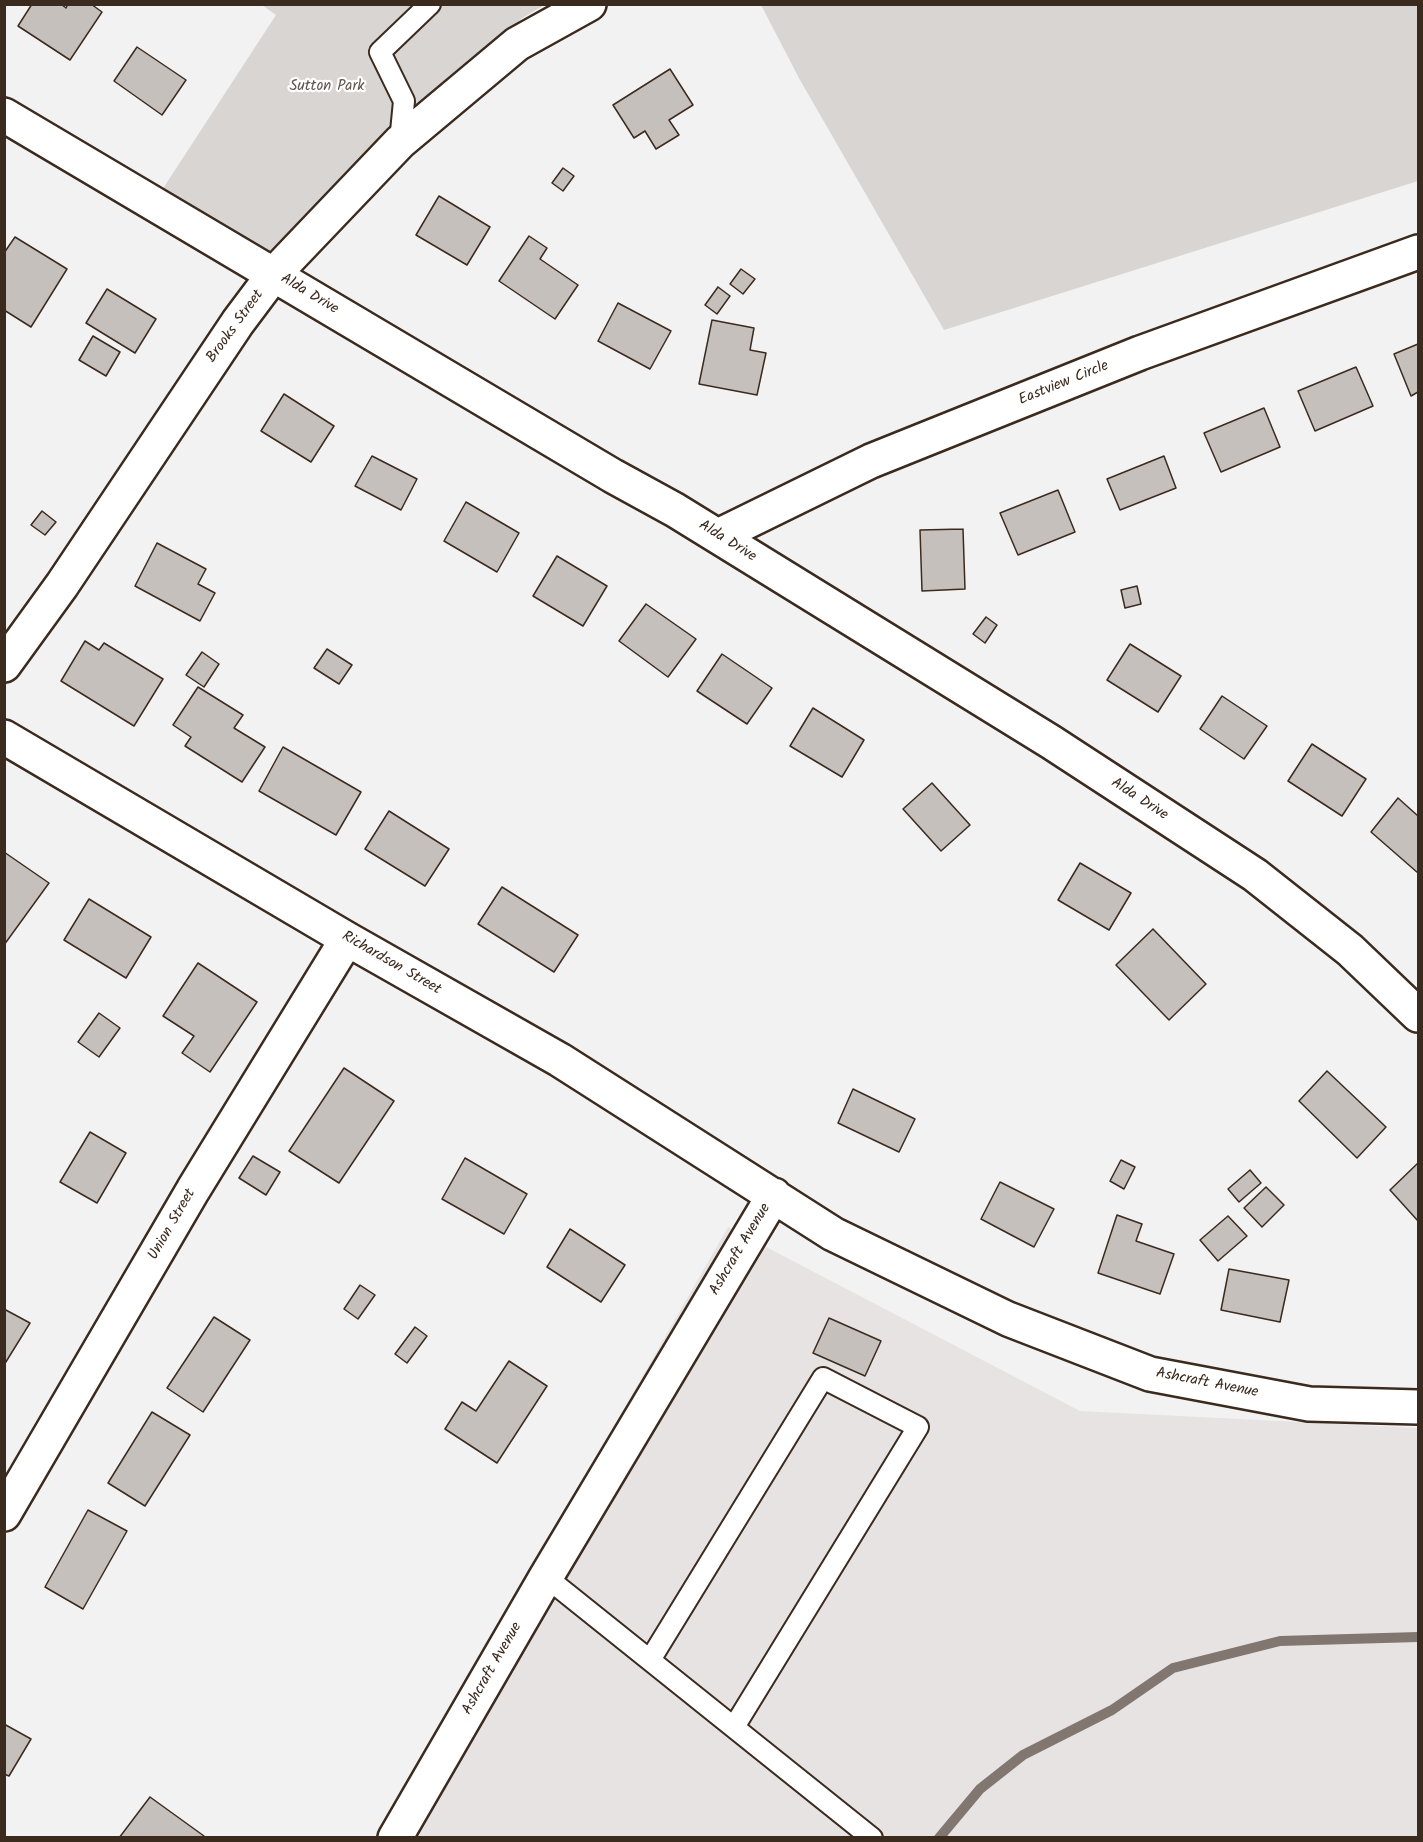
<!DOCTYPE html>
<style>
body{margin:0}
#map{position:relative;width:1423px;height:1842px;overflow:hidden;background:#f3f2f2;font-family:Kalam,sans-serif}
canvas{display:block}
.frame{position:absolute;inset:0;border:6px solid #3b2a1e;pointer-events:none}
</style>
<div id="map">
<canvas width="1423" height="1842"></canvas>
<div class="frame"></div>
</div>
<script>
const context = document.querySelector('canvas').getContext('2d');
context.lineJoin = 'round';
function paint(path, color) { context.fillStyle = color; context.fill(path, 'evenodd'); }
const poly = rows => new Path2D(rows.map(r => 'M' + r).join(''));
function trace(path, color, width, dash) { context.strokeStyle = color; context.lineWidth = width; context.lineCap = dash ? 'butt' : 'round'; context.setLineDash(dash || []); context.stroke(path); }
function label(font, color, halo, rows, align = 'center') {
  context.font = font + ' Kalam,sans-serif'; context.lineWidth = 4.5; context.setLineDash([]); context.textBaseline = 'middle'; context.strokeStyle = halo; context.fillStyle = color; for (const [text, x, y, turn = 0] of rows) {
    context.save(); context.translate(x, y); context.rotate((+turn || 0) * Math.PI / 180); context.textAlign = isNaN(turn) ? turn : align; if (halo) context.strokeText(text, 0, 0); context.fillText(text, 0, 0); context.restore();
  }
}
paint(poly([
 [728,1227,1080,1411,1418,1428,1418,1837,378,1838]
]), '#e6e3e2');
paint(poly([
 [262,5,544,5,521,19,269,251,162,190,276,15],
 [761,5,1418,5,1418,181,944,330,800,80]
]), '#d8d5d2');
trace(poly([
 [939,1838,980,1789,1023,1755,1112,1710,1173,1668,1280,1641,1418,1637]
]), '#827770', 10);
const building = poly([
 [32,4,61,4,66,8,68,4,91,4,102,12,70,60,18,26,32,4],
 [137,47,186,80,162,115,114,81,137,47],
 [670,69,693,105,669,120,679,135,656,149,645,131,634,138,613,105,670,69],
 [563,168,574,176,563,191,552,183,563,168],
 [439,196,490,227,467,265,416,235,439,196],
 [529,236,547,248,540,259,578,285,555,319,499,281,529,236],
 [15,237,67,269,31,327,4,310,4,253,15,237],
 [741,269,755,279,743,294,730,284,741,269],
 [718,287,730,296,717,314,705,305,718,287],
 [107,289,156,319,135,353,86,323,107,289],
 [618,303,671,331,650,369,598,341,618,303],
 [712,320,754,328,750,350,766,353,757,395,699,384,712,320],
 [93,336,120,352,106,376,79,360,93,336],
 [1418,344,1418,392,1411,396,1394,354,1418,344],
 [1356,367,1373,406,1315,431,1298,391,1356,367],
 [284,394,334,426,311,462,261,431,284,394],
 [1264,408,1280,447,1221,472,1204,433,1264,408],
 [372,456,417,479,401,510,355,486,372,456],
 [1164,456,1176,488,1120,510,1107,479,1164,456],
 [1058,490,1075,532,1018,555,1000,513,1058,490],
 [466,502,519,533,497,572,444,541,466,502],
 [42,511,56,522,45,535,31,525,42,511],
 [963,529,965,589,922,591,920,530,963,529],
 [157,543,206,569,198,584,215,593,200,621,135,586,157,543],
 [557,556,607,586,583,626,533,596,557,556],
 [1137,586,1141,604,1125,608,1121,590,1137,586],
 [646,604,696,639,668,677,619,641,646,604],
 [986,617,997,625,985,643,973,634,986,617],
 [85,641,99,650,104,643,163,679,134,726,61,681,85,641],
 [1130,644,1181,676,1158,712,1107,680,1130,644],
 [327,649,352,665,339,684,314,668,327,649],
 [202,652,219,664,204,687,186,675,202,652],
 [722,654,772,688,747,724,697,691,722,654],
 [198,687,243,715,234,728,265,747,242,782,185,746,191,737,173,725,198,687],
 [1222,696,1267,726,1244,759,1200,729,1222,696],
 [813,708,864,740,842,777,790,746,813,708],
 [1312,744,1366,779,1342,816,1288,781,1312,744],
 [283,747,361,792,336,835,259,791,283,747],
 [932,783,970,825,941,851,903,809,932,783],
 [1398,798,1418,816,1418,873,1371,832,1398,798],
 [389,811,449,849,425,886,365,849,389,811],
 [4,852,49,883,4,945,4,852],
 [1080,863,1131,893,1109,930,1058,900,1080,863],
 [502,887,578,935,554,972,478,924,502,887],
 [89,899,151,937,126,978,64,940,89,899],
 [1153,929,1206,984,1169,1020,1116,965,1153,929],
 [198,963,257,1002,210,1072,182,1053,194,1036,163,1016,198,963],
 [99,1013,120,1028,99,1057,78,1042,99,1013],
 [344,1068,394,1101,339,1183,289,1151,344,1068],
 [1327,1071,1386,1127,1357,1158,1299,1101,1327,1071],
 [853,1089,915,1119,899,1152,838,1123,853,1089],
 [90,1132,126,1153,97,1203,60,1182,90,1132],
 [253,1156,280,1172,266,1195,239,1178,253,1156],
 [465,1158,527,1194,504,1234,442,1199,465,1158],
 [1121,1160,1135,1167,1124,1189,1110,1181,1121,1160],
 [1418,1163,1418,1221,1390,1190,1418,1163],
 [1250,1170,1261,1183,1239,1202,1228,1189,1250,1170],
 [1000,1182,1054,1209,1034,1247,981,1219,1000,1182],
 [1266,1187,1284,1205,1262,1227,1244,1208,1266,1187],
 [1117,1215,1142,1224,1136,1241,1174,1254,1160,1294,1098,1273,1117,1215],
 [1228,1216,1247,1236,1218,1261,1200,1240,1228,1216],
 [570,1229,625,1265,601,1302,547,1267,570,1229],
 [1229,1269,1289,1280,1280,1322,1221,1310,1229,1269],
 [360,1285,375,1295,358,1319,344,1309,360,1285],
 [4,1309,30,1323,4,1365,4,1309],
 [214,1317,250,1340,203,1412,167,1388,214,1317],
 [829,1318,881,1341,865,1376,813,1353,829,1318],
 [415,1327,427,1336,407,1363,395,1354,415,1327],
 [509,1361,547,1386,497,1463,445,1429,462,1402,476,1411,509,1361],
 [152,1412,190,1435,145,1506,108,1483,152,1412],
 [88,1510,127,1531,83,1609,45,1587,88,1510],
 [4,1724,31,1739,9,1776,4,1774,4,1724],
 [150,1797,204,1836,203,1838,119,1838,150,1797]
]);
paint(building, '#c6c0bd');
trace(building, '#3b2a1e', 1.5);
const lane = poly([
 [400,142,404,101,380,52,430,4],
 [546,1577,872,1838],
 [650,1660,823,1378,918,1427,734,1727]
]);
const street = poly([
 [4,115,613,476,675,510,1051,742,1255,875,1350,950,1418,1015],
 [718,536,871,461,1140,353,1418,252],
 [4,665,62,585,238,322,274,274,400,142,517,44,589,4],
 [4,737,347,939,560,1060,833,1234,1008,1319,1150,1374,1309,1404,1418,1407],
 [4,1514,193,1190,347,939],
 [395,1838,546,1577,774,1195]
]);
trace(lane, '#3b2a1e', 24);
trace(street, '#3b2a1e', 38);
trace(lane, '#fff', 20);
trace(street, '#fff', 33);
label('15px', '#62554b', '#fff', [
 ["Sutton Park",327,87]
]);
label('15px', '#3b2a1e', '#fff', [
 ["Alda Drive",309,295,31],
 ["Brooks Street",236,327,-54],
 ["Eastview Circle",1064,384,-22],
 ["Alda Drive",727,542,32],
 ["Alda Drive",1139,800,33],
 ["Richardson Street",391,964,30],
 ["Union Street",173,1225,-60],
 ["Ashcraft Avenue",741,1250,-59],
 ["Ashcraft Avenue",1207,1384,11],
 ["Ashcraft Avenue",493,1669,-60]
]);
</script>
